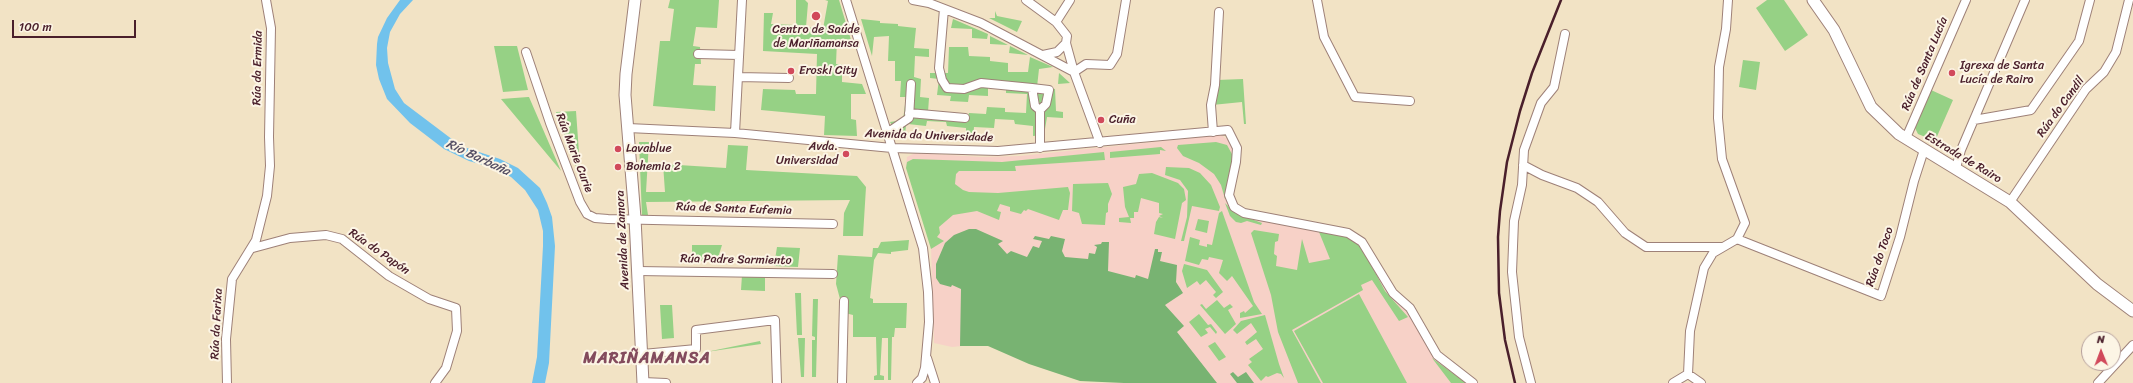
<!DOCTYPE html>
<meta charset="utf-8">
<style>
body{margin:0}
#map{position:relative;width:2133px;height:383px;overflow:hidden;background:#f2e3c5;font-family:Sriracha,sans-serif}
canvas{display:block}
.north{position:absolute;left:2081px;top:331px;width:40px;height:40px;box-sizing:border-box;background:#fcf5e5;border:1px solid #b59f9b;border-radius:50%;rotate:359deg;font-size:11px;font-weight:700;line-height:16px;text-align:center;color:#4a1f2b}
.north::after{content:'';display:block;margin:auto;width:14px;height:18px;background:#d1495b;clip-path:polygon(50% 0,100% 100%,50% 72%,0 100%)}
.scale{position:absolute;left:12px;top:20px;width:124px;height:18px;box-sizing:border-box;border:2px solid #4a1f2b;border-top:0;padding-left:5px;font-size:12px;line-height:14px;white-space:nowrap;color:#4a1f2b;-webkit-text-stroke:3px #fcf5e5;paint-order:stroke}
</style>
<div id="map">
<canvas width="2133" height="383"></canvas>
<div class="north">N</div>
<div class="scale">100 m</div>
</div>
<script>
const context = document.querySelector('canvas').getContext('2d');
context.lineJoin = 'round';
function paint(path, color) { context.fillStyle = color; context.fill(path, 'evenodd'); }
const poly = rows => new Path2D(rows.map(r => 'M' + r).join(''));
function trace(path, color, width, dash) { context.strokeStyle = color; context.lineWidth = width; context.lineCap = dash ? 'butt' : 'round'; context.setLineDash(dash || []); context.stroke(path); }
function label(font, color, halo, rows, align = 'center') {
  context.font = font + ' Sriracha,sans-serif'; context.lineWidth = 4; context.setLineDash([]); context.textBaseline = 'middle'; context.strokeStyle = halo; context.fillStyle = color; for (const [text, x, y, turn = 0] of rows) {
    context.save(); context.translate(x, y); context.rotate((+turn || 0) * Math.PI / 180); context.textAlign = isNaN(turn) ? turn : align; if (halo) context.strokeText(text, 0, 0); context.fillText(text, 0, 0); context.restore();
  }
}
paint(poly([
 [1221,135,1230,141,1234,150,1227,200,1232,211,1248,218,1349,236,1404,307,1433,354,1469,383,1124,383,991,343,952,347,934,343,931,247,906,165,907,157,915,153,982,157,1020,156]
]), '#f7d1c7');
paint(poly([
 [670,0,719,0,717,28,696,27,693,46,700,47,701,64,695,64,693,85,716,86,715,111,653,106,660,41,670,41,674,9,668,8],
 [796,0,805,0,808,3,806,27,823,29,828,1,825,0,839,0,851,40,837,40,836,64,842,64,842,82,862,84,866,94,851,94,851,119,856,120,857,136,824,135,825,116,761,110,763,89,795,90,796,94,816,94,817,54,763,51,764,13,773,13,771,24,796,25],
 [1767,0,1784,0,1808,35,1785,51,1756,8],
 [995,11,997,16,1022,21,1017,32,989,18,995,18],
 [861,19,880,21,880,23,898,24,898,26,916,28,914,48,929,49,929,57,915,56,914,77,921,79,920,97,929,98,928,112,967,120,969,113,986,114,987,107,1005,108,1005,112,1026,113,1027,94,1006,93,1006,89,988,88,988,96,969,95,968,102,950,101,951,96,937,95,939,79,930,78,930,73,948,73,949,47,968,47,969,56,990,57,990,61,1008,63,1008,72,1028,72,1030,57,1053,67,1039,69,1037,87,1055,89,1056,111,1063,112,1063,118,1047,117,1044,135,1033,136,1033,126,1015,124,1014,120,995,119,994,128,974,127,973,140,966,140,966,128,947,126,946,122,927,121,926,126,908,124,906,125,905,136,898,136,890,122,903,120,906,97,900,97,901,81,895,81,895,61,888,61,889,36,874,37,872,56],
 [953,19,988,34,987,39,972,38,972,29,951,28],
 [990,36,1008,45,990,44],
 [494,46,517,46,528,90,503,92],
 [1010,46,1028,55,1009,53],
 [1743,60,1760,62,1756,90,1739,87],
 [1059,73,1070,83,1058,84],
 [1243,79,1246,124,1244,124,1242,102,1212,105,1217,80],
 [1931,90,1953,100,1935,141,1918,134,1915,128],
 [528,97,529,97,561,171,501,99],
 [576,111,581,181,556,112],
 [639,142,649,142,646,192,665,192,663,164,726,168,728,145,748,146,746,170,857,176,866,187,863,236,843,236,844,213,850,200,646,202,648,215,642,216],
 [1216,142,1227,145,1233,156,1225,199,1221,185,1214,174,1199,163,1183,156,1177,148,1178,145],
 [1161,147,1166,151,1160,150,1160,154,1110,158,1110,152],
 [1104,152,1105,160,1015,166,1016,171,959,171,956,174,955,184,963,190,969,192,998,193,1068,187,1070,193,1068,210,1063,210,1059,220,1028,209,1026,211,1024,210,1021,214,1010,211,1010,207,1000,204,997,211,1001,212,999,220,977,211,953,215,939,227,940,233,937,237,944,241,931,249,906,168,907,162,913,159,1002,162],
 [1166,167,1189,168,1200,173,1211,185,1220,207,1219,211,1192,206,1184,241,1181,241,1187,217,1188,191,1180,180,1165,175],
 [1152,173,1178,183,1184,189,1186,200,1182,203,1175,239,1154,234,1156,222,1159,217,1163,218,1159,216,1163,214,1159,213,1159,203,1141,198,1138,212,1134,212,1134,218,1130,218,1131,223,1119,222,1119,218,1129,217,1125,207,1123,187,1136,184,1139,174],
 [1108,183,1112,194,1108,204,1108,212,1106,213,1105,225,1082,224,1079,213,1072,211,1073,184],
 [1225,203,1235,213,1262,223,1261,225,1247,221,1241,223,1236,222,1230,216],
 [1222,211,1254,302,1262,314,1240,318,1240,313,1244,311,1245,313,1253,306,1232,276,1227,281,1219,273,1223,260,1209,257,1208,260,1202,259,1199,265,1185,261,1190,237,1200,240,1199,245,1207,247,1207,244,1212,245,1219,213],
 [1198,219,1209,221,1207,233,1195,230],
 [1254,230,1279,234,1278,241,1275,242,1274,254,1277,256,1276,266,1297,270,1302,239,1309,263,1330,259,1319,232,1349,236,1363,249,1385,291,1408,317,1399,321,1372,280,1361,285,1363,290,1292,330,1321,383,1298,383,1278,332,1271,295,1251,233],
 [909,240,908,250,891,252,891,254,878,253,874,260,870,298,873,299,873,303,907,303,906,328,895,328,894,337,892,337,891,380,888,380,888,338,882,338,880,375,884,376,884,380,874,380,874,376,877,375,876,337,853,337,853,315,845,313,846,298,840,299,836,284,838,255,872,257,873,248,878,248,881,242],
 [692,245,722,245,717,261,692,261],
 [777,247,800,248,798,267,774,266],
 [1184,264,1207,270,1223,292,1216,298,1213,295,1216,292,1206,280,1200,285,1197,281,1187,288,1182,271],
 [742,275,765,277,765,291,741,290],
 [795,293,801,293,802,335,797,335],
 [1359,294,1407,383,1323,383,1294,331],
 [813,299,818,299,816,377,812,377,812,340,815,340,815,337,812,336],
 [1217,300,1224,308,1230,304,1233,307,1228,310,1236,324,1225,334,1200,305,1202,304,1206,309],
 [660,305,672,305,674,338,662,339],
 [1199,314,1208,325,1211,324,1217,332,1216,334,1210,327,1205,329,1208,333,1201,337,1189,322],
 [1265,315,1279,364,1284,378,1281,374,1277,373,1268,377,1266,376,1261,381,1248,365,1252,362,1249,359,1263,349,1256,339,1247,345,1245,342,1257,332,1251,323,1237,334,1233,330,1241,321],
 [798,338,805,338,804,377,801,377],
 [760,341,761,344,706,352],
 [1215,342,1226,357,1219,361,1208,346],
 [1432,358,1466,383,1451,383]
]), '#96d185');
paint(poly([
 [969,229,976,229,1003,241,998,244,1007,254,1011,251,1027,257,1033,246,1039,248,1042,241,1033,239,1035,236,1049,239,1051,236,1065,239,1062,251,1065,257,1088,259,1089,253,1095,254,1097,247,1094,245,1101,244,1102,242,1109,242,1108,271,1135,278,1136,275,1148,279,1155,249,1158,249,1158,252,1162,252,1160,261,1177,265,1176,282,1183,293,1165,305,1184,326,1177,332,1217,383,1124,383,1080,381,1029,364,988,346,960,346,961,289,952,285,951,287,940,284,936,278,936,264,945,243,954,235],
 [1233,372,1238,377,1246,372,1254,383,1237,383,1230,374]
]), '#78b372');
paint(poly([
 [400,0,413,0,400,14,390,32,387,48,388,63,395,89,404,103,461,146,500,159,518,168,540,188,547,203,552,217,555,246,549,363,545,383,532,383,537,357,543,246,543,231,538,210,525,190,511,177,494,168,469,161,444,149,410,123,387,99,379,79,376,65,377,44,378,37,387,18]
]), '#71c2ec');
const minor = poly([
 [846,0,923,248,928,292,929,322,925,368,922,378,917,383],
 [913,0,929,3,981,23,1074,72],
 [1026,0,1056,22,1067,36,1066,43,1074,72,1100,143],
 [1317,0,1324,37,1355,97,1410,101],
 [944,9,939,68,942,80,947,88,964,89,981,83,1032,88],
 [1056,22,1070,0],
 [526,52,550,123,580,202,587,214,595,218,608,219,833,224],
 [698,54,739,55],
 [1043,55,1057,52,1066,43],
 [1074,72,1086,64,1110,65,1117,54,1126,0],
 [738,77,789,78],
 [1040,110,1035,106,1032,88,1049,90,1046,104,1040,110,1040,148],
 [909,113,965,118],
 [1974,120,2031,110,2079,41,2090,0],
 [628,128,735,133,892,148,998,151,1228,130,1237,148,1236,162,1229,195,1234,207,1244,213,1348,233,1362,242,1393,293,1410,308,1437,355,1473,383],
 [1213,132,1211,105,1215,85,1219,12],
 [735,133,742,0],
 [887,133,909,118,911,84],
 [1906,138,1966,0],
 [1523,165,1542,175,1577,188,1598,202,1625,233,1646,247,1723,247],
 [1956,168,1961,150,2025,0],
 [2010,202,2086,89,2104,72,2116,52,2129,0],
 [1737,239,1881,296,1900,237,1914,181,1924,150],
 [253,248,290,238,326,235,342,239,389,276,429,299,456,308,457,331,446,368,435,383],
 [638,271,833,274],
 [643,354,696,349,696,330,775,320,777,383],
 [927,358,935,383],
 [1688,374,1690,331,1704,268,1713,253,1737,239,1745,223,1722,159,1718,118,1719,67,1726,29,1728,0],
 [1688,374,1701,383],
 [643,382,666,383],
 [227,383,226,339,232,279,256,240,267,196,270,166,269,137,271,28,266,0],
 [842,383,844,301],
 [1531,383,1519,337,1512,272,1514,221,1522,185,1524,150,1541,103,1554,87,1565,34],
 [1673,383,1688,374],
 [2098,383,2133,345]
]);
const tertiary = poly([
 [635,0,626,74,625,95,635,218,643,383],
 [1813,0,1834,30,1871,107,1899,134,2010,202,2097,284,2133,311]
]);
trace(minor, '#9e8178', 10);
trace(tertiary, '#9e8178', 13);
trace(minor, '#fff', 8);
trace(tertiary, '#fff', 11);
trace(poly([
 [1515,383,1505,340,1499,293,1498,237,1500,211,1507,162,1520,111,1532,73,1561,0]
]), '#4a1f2b', 2.5);
for (const [x, y, r, color] of [
 [816,16,5,"#d1495b"],
 [791,71,4,"#d1495b"],
 [1952,73,4,"#d1495b"],
 [1101,120,4,"#d1495b"],
 [618,149,4,"#d1495b"],
 [846,154,4,"#d1495b"],
 [618,167,4,"#d1495b"]
]) { const dot = new Path2D(); dot.arc(x, y, r, 0, 2 * Math.PI); context.fillStyle = color; context.fill(dot); trace(dot, '#fcf5e5', 1.5); }
label('12px', '#4a1f2b', '#fcf5e5', [
 ["Centro de Saúde",816,30,"center"],
 ["de Mariñamansa",816,44,"center"],
 ["Igrexa de Santa",1960,66],
 ["Lucía de Rairo",1960,80],
 ["Eroski City",799,71],
 ["Cuña",1109,120],
 ["Avda.",838,147,"right"],
 ["Universidad",838,161,"right"],
 ["Lavablue",626,149],
 ["Bohemia 2",626,167]
], 'left');
label('12px', '#4a1f2b', '#fcf5e5', [
 ["Rúa de Santa Lucía",1925,64,-67],
 ["Rúa da Ermida",258,68,-89],
 ["Rúa do Candil",2061,107,-54],
 ["Avenida da Universidade",929,136,2],
 ["Rúa Marie Curie",574,153,69],
 ["Estrada de Rairo",1963,158,31],
 ["Rúa de Santa Eufemia",734,209,2],
 ["Avenida de Zamora",623,240,-93],
 ["Rúa do Papón",379,252,35],
 ["Rúa do Toco",1880,257,-71],
 ["Rúa Padre Sarmiento",736,260,1],
 ["Rúa da Farixa",217,324,-87]
]);
label('italic 13px', '#565065', '#fcf5e5', [
 ["Río Barbaña",478,158,25]
]);
context.letterSpacing = '1px';
label('bold 16px', '#834b5d', '#fcf5e5', [
 ["MARIÑAMANSA",647,359]
]);
context.letterSpacing = '0px';
</script>
